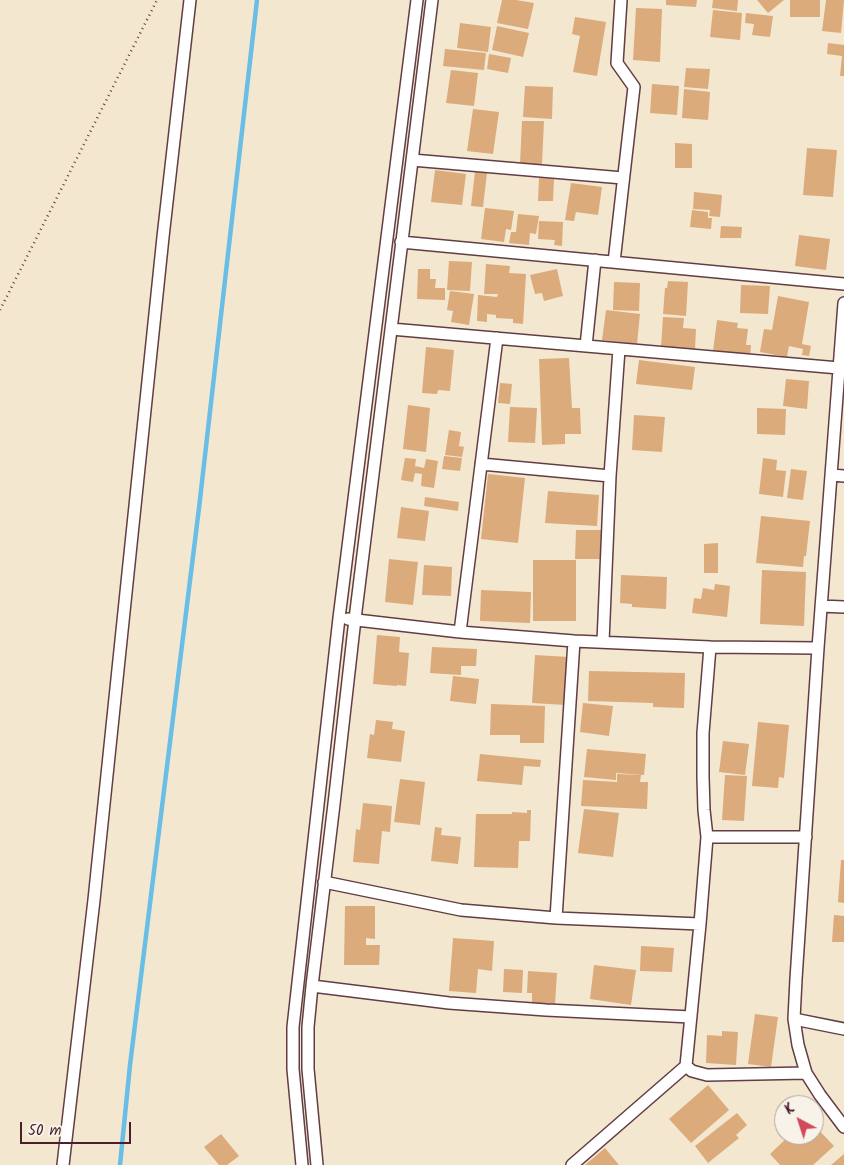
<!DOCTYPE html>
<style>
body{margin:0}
#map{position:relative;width:844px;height:1165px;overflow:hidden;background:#f3e7d0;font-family:Kalam,sans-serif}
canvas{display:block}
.north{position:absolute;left:774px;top:1095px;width:50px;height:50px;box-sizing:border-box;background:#f7f3e8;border:1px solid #b29e9c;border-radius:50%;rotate:320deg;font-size:14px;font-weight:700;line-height:20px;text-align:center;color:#4a1f2b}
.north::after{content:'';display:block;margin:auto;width:18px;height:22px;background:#d1495b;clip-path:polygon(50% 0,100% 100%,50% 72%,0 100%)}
.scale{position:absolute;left:20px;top:1122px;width:111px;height:22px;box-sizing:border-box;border:2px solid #4a1f2b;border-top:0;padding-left:6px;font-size:15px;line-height:18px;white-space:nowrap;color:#4a1f2b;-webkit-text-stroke:4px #f7f3e8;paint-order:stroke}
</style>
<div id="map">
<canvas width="844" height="1165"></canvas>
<div class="north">K</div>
<div class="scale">50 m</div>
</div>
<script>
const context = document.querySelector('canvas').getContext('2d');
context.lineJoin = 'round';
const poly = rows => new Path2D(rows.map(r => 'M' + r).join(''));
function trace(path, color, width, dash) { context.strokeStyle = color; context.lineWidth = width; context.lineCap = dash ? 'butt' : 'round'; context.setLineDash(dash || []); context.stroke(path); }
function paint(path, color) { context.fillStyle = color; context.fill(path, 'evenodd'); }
trace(poly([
 [120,1165,130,1065,199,508,257,0]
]), '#6abee6', 4.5);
paint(poly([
 [502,0,516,0,534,3,528,29,497,23],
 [666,0,697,0,696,7,666,5],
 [713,0,738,0,737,11,712,8],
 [757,0,784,0,768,13],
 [790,0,820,0,820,17,790,17],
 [826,0,844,0,841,33,822,31],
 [636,8,662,9,660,62,633,60],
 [713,10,742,13,740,40,710,37],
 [746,13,773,16,770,37,752,35,754,24,745,23],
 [575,17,606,22,597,76,573,72,580,36,572,34],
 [460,23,491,27,488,52,457,48],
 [497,26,529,33,523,57,492,50],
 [828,43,844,45,844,76,840,76,842,56,827,54],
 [445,49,486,53,484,70,443,66],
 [489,54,511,58,508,73,487,69],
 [686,68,710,69,708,89,684,87],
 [451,70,478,73,474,106,446,103],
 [652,84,679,86,677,115,650,113],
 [525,86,553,87,552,119,523,117],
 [684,89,710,92,708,120,682,118],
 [473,109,499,112,493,154,467,151],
 [522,121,544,121,542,164,520,164],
 [675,143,692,144,692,168,675,168],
 [807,148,837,150,833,197,803,195],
 [435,170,466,174,462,205,431,202],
 [475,172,487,173,483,207,471,206],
 [539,178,554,179,553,201,538,201],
 [571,183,602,187,598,215,576,212,574,221,565,220],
 [694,192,722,195,720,217,709,216,710,210,693,209],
 [485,208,514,211,511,230,506,229,504,242,481,239],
 [692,210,708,212,708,218,712,218,711,229,690,227],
 [518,214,539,216,536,234,530,233,529,245,509,243,511,232,516,232],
 [539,221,563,222,562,246,554,245,555,240,538,239],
 [721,226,742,227,741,238,720,238],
 [799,235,830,239,826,270,795,266],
 [449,261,472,262,470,291,447,290],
 [486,264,510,266,509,273,526,274,523,324,513,323,513,319,496,318,496,315,487,314,487,322,477,321,478,295,497,297,498,294,484,294],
 [418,269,430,269,430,279,436,279,435,288,445,288,445,300,417,299],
 [557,269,563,296,544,301,542,293,535,294,530,275],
 [668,281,688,282,686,316,663,314,665,288,667,288],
 [614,282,640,283,639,311,613,310],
 [741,285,770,286,768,314,740,313],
 [450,291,474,294,469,325,451,322,453,311,447,310],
 [778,296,809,302,802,344,811,346,809,356,802,355,803,349,789,346,787,357,760,352,764,329,772,330],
 [606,310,640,314,637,344,602,340],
 [663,317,684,318,683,328,696,329,695,349,661,347],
 [717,320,738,323,737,328,748,329,746,345,751,345,750,357,713,351],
 [426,347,454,350,450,391,438,390,437,394,422,393],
 [569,358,572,408,580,408,581,434,565,434,565,444,542,445,539,359],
 [639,360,695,367,692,390,636,384],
 [786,379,809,381,807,409,783,406],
 [500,383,512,384,510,404,498,403],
 [408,405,430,408,426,452,403,449],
 [510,407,537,408,535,443,508,442],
 [757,408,786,409,785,435,757,434],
 [634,415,665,417,662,452,632,450],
 [449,430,461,432,459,446,464,447,462,457,445,455],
 [444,456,462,458,460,471,442,469],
 [405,458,416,459,415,466,424,468,426,459,438,461,434,488,421,486,422,474,415,473,413,482,401,480],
 [763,458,777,460,776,470,786,471,783,497,759,494],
 [791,469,807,471,803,500,787,498],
 [488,474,525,478,518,543,481,539],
 [548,491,599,495,597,526,545,523],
 [425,497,459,502,458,511,424,506],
 [401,507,429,511,425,541,397,538],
 [761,516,810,521,806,556,804,556,803,567,756,563],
 [576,530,602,530,601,559,575,559],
 [718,543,718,573,704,573,704,544],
 [389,559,418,562,413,605,385,602],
 [533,560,576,560,576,621,533,621],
 [424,565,452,567,451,596,422,595],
 [762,570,806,572,804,626,760,624],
 [621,575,667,577,666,609,632,607,632,604,620,603],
 [715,584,730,586,727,617,692,613,694,598,701,599,703,588,714,590],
 [481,590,531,592,530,623,480,621],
 [377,635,400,637,399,652,409,653,406,686,397,685,397,686,373,684],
 [432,647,477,649,476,666,461,666,461,675,430,673],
 [535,655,569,657,565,705,532,703],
 [589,671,685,673,684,708,653,707,653,703,588,701],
 [453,676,479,679,476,704,450,701],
 [583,703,613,706,609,736,580,732],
 [491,704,545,706,544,743,520,743,520,735,490,735],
 [376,720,393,722,392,729,405,731,401,762,367,758,370,734,374,735],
 [758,722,789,725,784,778,779,777,778,788,752,786],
 [723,741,749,744,745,775,719,772],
 [587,749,646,754,644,775,616,773,616,780,584,777],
 [480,754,541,760,540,767,524,766,522,785,477,781],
 [617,774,641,775,640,782,648,782,647,809,581,806,583,780,617,782],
 [725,775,747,776,744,821,722,820],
 [400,779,425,782,420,825,394,822],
 [363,803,392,806,390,832,382,831,379,864,353,862,356,829,360,830],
 [584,809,619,813,613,857,578,853],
 [527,810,531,810,530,841,519,841,518,868,474,867,476,814,512,814,512,812,527,813],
 [435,827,442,828,441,835,461,837,458,864,431,861],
 [841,860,844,860,844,903,838,902],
 [345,906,375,906,375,939,366,938,366,945,380,945,379,965,344,965],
 [834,915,844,916,844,942,832,942],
 [453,938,494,941,492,971,478,969,476,993,449,991],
 [641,946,674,948,672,972,640,971],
 [594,965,636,970,631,1005,590,999],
 [504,969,523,970,522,993,503,992],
 [528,971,557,973,555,1004,532,1003,532,993,527,993],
 [755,1014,778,1017,771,1067,748,1064],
 [722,1031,738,1032,736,1065,706,1063,707,1035,722,1036],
 [708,1085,729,1110,691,1143,669,1119],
 [737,1113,747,1125,736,1135,739,1138,708,1163,695,1146],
 [814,1125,834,1146,813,1165,780,1165,770,1154,790,1135,814,1135],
 [221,1134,239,1156,227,1165,219,1165,204,1147],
 [605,1148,619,1165,585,1165],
 [844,1154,844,1165,831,1165]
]), '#dbab7c');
const minor = poly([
 [412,160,623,178],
 [401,242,844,284],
 [614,262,634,87,617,63,621,0],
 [844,303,818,648,796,979,794,1019,798,1045,806,1073,820,1095,844,1127],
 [391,329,839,368],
 [586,346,595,260],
 [481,464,610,476],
 [831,475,844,476],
 [821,606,844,607],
 [348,619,460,632,574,641,710,647,818,648],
 [460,632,497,338],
 [603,642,610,476,619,349],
 [707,837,806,837],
 [324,882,461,910,556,918,700,924],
 [556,918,574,641],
 [312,986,449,1003,546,1010,691,1017],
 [794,1019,844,1029],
 [686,1066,700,924,707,837,704,810,703,777,703,733,710,647],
 [63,1165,94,900,163,237,190,0],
 [302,1165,293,1069,293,1027,339,618,417,0],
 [317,1165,308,1069,308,1027,312,986,334,804,355,619,432,0],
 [572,1165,686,1066,692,1071,707,1075,806,1073]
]);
trace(minor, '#633d44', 14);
trace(poly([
 [0,310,157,0]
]), '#633d44', 2.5, [1, 4]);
trace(minor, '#fff', 11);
</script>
